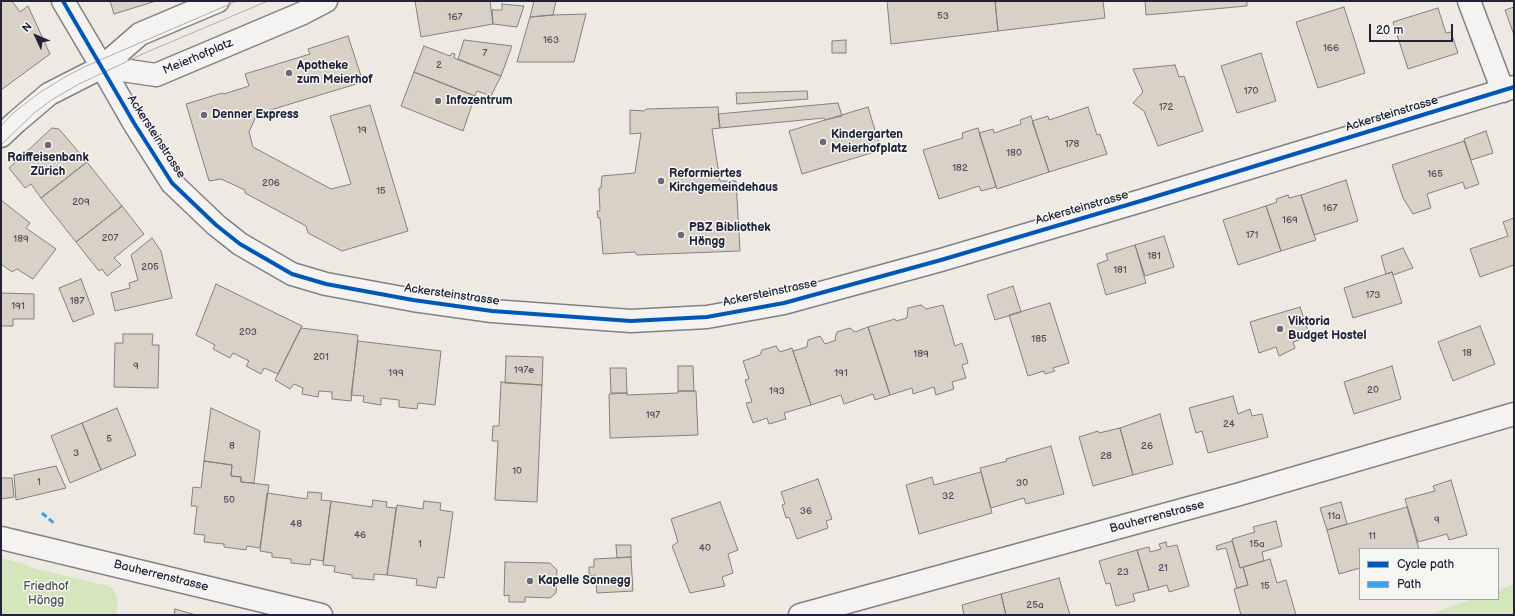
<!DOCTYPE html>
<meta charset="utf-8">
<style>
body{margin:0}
#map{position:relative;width:1515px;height:616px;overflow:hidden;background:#eeeae3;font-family:"Balsamiq Sans",sans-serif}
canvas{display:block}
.frame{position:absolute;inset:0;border:2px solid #22223b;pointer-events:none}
.legend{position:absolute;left:1359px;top:548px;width:140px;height:52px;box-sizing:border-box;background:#f6f6f2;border:1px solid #a1a1a9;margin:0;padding:5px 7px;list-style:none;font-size:12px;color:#22223b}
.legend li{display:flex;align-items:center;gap:8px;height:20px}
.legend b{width:20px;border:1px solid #a1a1a9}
.north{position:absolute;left:16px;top:16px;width:40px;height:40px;-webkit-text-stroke:3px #f6f6f2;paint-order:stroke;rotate:314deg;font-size:11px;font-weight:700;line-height:16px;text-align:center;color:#22223b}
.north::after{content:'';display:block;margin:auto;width:14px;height:18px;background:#22223b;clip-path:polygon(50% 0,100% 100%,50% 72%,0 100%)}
.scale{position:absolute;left:1369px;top:24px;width:84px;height:18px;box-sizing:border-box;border:2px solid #22223b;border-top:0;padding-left:5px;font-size:12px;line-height:14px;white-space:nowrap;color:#22223b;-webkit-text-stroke:3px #f6f6f2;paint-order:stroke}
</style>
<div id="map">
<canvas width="1515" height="616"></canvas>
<div class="frame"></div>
<ul class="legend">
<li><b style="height:5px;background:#0057b8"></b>Cycle path</li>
<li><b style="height:5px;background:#3ea2ec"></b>Path</li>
</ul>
<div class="north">N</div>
<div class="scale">20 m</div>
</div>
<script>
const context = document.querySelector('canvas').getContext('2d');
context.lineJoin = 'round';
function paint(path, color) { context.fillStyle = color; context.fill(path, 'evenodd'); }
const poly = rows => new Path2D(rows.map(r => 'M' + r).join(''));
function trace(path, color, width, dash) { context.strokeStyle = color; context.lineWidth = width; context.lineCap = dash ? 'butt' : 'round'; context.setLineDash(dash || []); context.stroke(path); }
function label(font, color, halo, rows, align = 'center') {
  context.font = font + ' "Balsamiq Sans",sans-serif'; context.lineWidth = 3; context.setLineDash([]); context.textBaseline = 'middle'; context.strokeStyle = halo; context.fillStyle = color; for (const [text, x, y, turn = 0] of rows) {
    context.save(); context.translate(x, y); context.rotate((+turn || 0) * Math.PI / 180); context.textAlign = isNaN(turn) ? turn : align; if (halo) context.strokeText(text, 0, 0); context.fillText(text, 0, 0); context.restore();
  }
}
paint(poly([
 [1,558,28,565,28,567,109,586,114,590,118,600,116,615,1,615],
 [1514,584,1514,615,1428,615,1472,599,1498,599,1498,590]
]), '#d4e6bc');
const building = poly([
 [1,1,12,1,20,12,28,6,50,54,1,90,1,1],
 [110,1,156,1,114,14,110,1],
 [415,1,490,1,493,24,421,37,415,1],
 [534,1,556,1,553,15,530,17,534,1],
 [887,1,995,1,998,31,891,44,887,1],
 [995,1,1103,1,1105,18,998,31,995,1],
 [1145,1,1247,1,1247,6,1146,15,1145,1],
 [502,4,524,6,517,27,493,24,492,10,502,10,502,4],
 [1344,7,1365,73,1318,88,1296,22,1344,7],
 [1514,7,1514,35,1505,10,1514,7],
 [1438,8,1446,33,1451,32,1458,53,1408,69,1393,22,1438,8],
 [586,14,574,62,517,62,530,17,553,15,586,14],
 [348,36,363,82,257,114,249,132,253,147,331,189,351,184,330,116,370,105,408,231,342,251,308,233,306,226,245,193,245,190,221,179,209,181,186,104,222,93,224,94,249,86,245,74,310,54,308,49,348,36],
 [464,40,512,46,501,76,458,59,464,40],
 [846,40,846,53,832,53,832,41,846,40],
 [424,46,450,56,452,53,455,54,454,58,501,76,491,96,477,91,475,96,414,72,424,46],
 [1261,53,1276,101,1237,113,1221,66,1261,53],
 [1175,65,1179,77,1184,76,1203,131,1158,146,1144,111,1133,103,1143,92,1133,69,1175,65],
 [414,72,475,96,463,131,401,106,414,72],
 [807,91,808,99,737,104,736,93,807,91],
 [838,103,842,116,825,120,824,118,720,128,718,114,838,103],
 [718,107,720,128,712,129,720,181,736,181,740,251,637,255,635,252,603,254,600,218,598,218,597,211,600,211,599,188,601,188,602,176,635,173,641,133,630,134,630,110,644,111,646,109,718,107],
 [868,107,881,150,802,174,789,131,868,107],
 [1088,107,1097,135,1100,134,1107,154,1049,172,1032,121,1048,116,1049,120,1088,107],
 [1031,116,1049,172,997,189,979,133,993,129,994,133,1021,124,1020,120,1031,116],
 [52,128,59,129,87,162,41,198,31,184,25,188,9,168,52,128],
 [978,128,996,187,981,191,979,186,939,199,923,150,963,138,962,133,978,128],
 [1486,131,1493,153,1471,160,1464,139,1486,131],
 [1464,141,1479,184,1465,189,1463,182,1427,194,1431,208,1413,214,1403,198,1392,165,1464,141],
 [87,162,122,206,76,242,41,198,87,162],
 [1346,180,1358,221,1314,235,1301,195,1346,180],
 [1288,195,1289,198,1301,195,1316,240,1281,251,1266,206,1277,202,1276,199,1288,195],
 [1,200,30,223,26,228,56,249,33,279,17,269,12,272,1,264,1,200],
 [122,206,144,234,114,258,121,265,107,276,102,269,99,271,76,242,122,206],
 [1266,206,1281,251,1238,265,1223,220,1266,206],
 [1514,218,1514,265,1480,277,1470,249,1508,236,1503,222,1514,218],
 [1164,236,1174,267,1145,276,1135,245,1164,236],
 [152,238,161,251,172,298,115,311,111,293,130,288,129,283,138,280,131,255,152,238],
 [1135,245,1146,283,1106,295,1097,264,1108,260,1106,254,1135,245],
 [1403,248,1413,268,1393,275,1392,272,1386,274,1381,256,1403,248],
 [1392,272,1402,303,1353,318,1344,288,1392,272],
 [81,279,94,314,73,322,59,288,81,279],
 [216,284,302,326,278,374,264,368,261,374,246,366,249,361,233,353,230,358,213,349,215,345,196,335,216,284],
 [1013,286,1021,312,995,320,987,295,1013,286],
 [1,293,34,294,34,319,13,319,13,326,1,326,1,293],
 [1050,303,1069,363,1053,368,1055,371,1045,374,1044,371,1028,376,1009,315,1050,303],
 [921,305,926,309,943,305,955,346,962,343,968,363,962,365,966,378,952,382,954,389,936,395,934,387,913,394,912,388,890,395,868,327,895,319,896,321,907,318,908,308,921,305],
 [1300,307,1310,337,1293,342,1295,348,1279,356,1276,347,1259,353,1250,322,1300,307],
 [1480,326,1495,364,1453,381,1438,342,1480,326],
 [868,327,890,395,875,400,873,394,844,404,841,395,811,405,793,351,807,347,808,340,820,336,825,344,836,340,835,338,837,332,850,328,855,332,868,327],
 [301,328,358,335,351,401,332,399,332,392,319,391,318,397,302,394,303,388,294,384,290,389,275,380,301,328],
 [123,334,153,334,152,345,159,345,158,388,114,387,115,343,123,343,123,334],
 [358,341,441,351,435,405,418,403,417,409,399,407,399,400,381,398,381,405,363,402,364,396,351,395,358,341],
 [776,346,780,352,792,348,811,405,784,413,786,419,769,424,767,418,753,423,746,403,752,402,745,380,749,379,743,361,760,355,762,350,776,346],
 [506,356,543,357,542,385,505,383,506,356],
 [678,366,693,366,694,391,678,391,678,366],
 [1392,366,1401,399,1354,414,1344,382,1392,366],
 [610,368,626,368,627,393,611,393,610,368],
 [501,382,542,385,537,502,495,500,498,441,492,441,493,426,499,426,501,382],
 [678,391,696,391,698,435,610,438,609,394,627,393,627,395,678,393,678,391],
 [1233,396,1238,414,1250,409,1252,416,1262,414,1268,437,1208,453,1202,431,1196,433,1189,408,1233,396],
 [117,408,136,455,101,470,82,423,117,408],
 [211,408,260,431,254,483,241,482,241,477,231,476,232,465,204,461,211,408],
 [1160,414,1173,464,1133,475,1120,428,1160,414],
 [82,423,101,470,70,483,51,436,82,423],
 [1120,428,1133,475,1093,486,1079,437,1098,431,1099,433,1120,428],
 [1051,446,1064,494,1026,504,1024,498,991,508,980,468,1007,461,1006,459,1051,446],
 [204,461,232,465,231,476,241,477,241,482,269,485,260,548,247,546,246,550,224,547,224,544,204,542,205,535,194,534,197,506,191,506,193,487,201,488,204,461],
 [56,466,66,488,16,500,14,475,56,466],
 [981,472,992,513,919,534,906,485,932,477,934,485,981,472],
 [1,474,1,478,12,478,14,497,1,499,1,474],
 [818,479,832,519,826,521,828,528,797,539,789,517,786,518,782,505,785,504,781,492,818,479],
 [1451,480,1467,535,1449,540,1447,534,1418,542,1405,499,1435,491,1433,486,1451,480],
 [308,492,322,493,321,500,331,501,323,561,311,559,310,565,291,563,291,559,272,557,272,553,260,551,267,493,307,499,308,492],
 [373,500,387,502,386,507,396,508,387,575,374,574,374,580,352,578,352,575,334,572,335,566,323,565,331,501,372,507,373,500],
 [424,501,441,503,440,510,453,512,444,578,438,577,436,588,416,585,417,579,387,575,397,505,423,509,424,501],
 [720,502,738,550,728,554,733,573,722,577,725,586,690,593,672,546,678,542,671,519,720,502],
 [1341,502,1347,524,1327,530,1320,508,1341,502],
 [1407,507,1419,549,1360,549,1360,568,1339,574,1327,530,1407,507],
 [1276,521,1282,546,1262,552,1264,561,1240,568,1232,539,1255,532,1253,527,1276,521],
 [1232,541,1240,568,1243,567,1248,585,1237,588,1226,548,1217,550,1216,546,1232,541],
 [1166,542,1167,547,1177,545,1189,586,1169,592,1167,585,1149,590,1137,550,1149,547,1150,552,1161,549,1159,544,1166,542],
 [616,545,631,545,631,557,617,558,616,545],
 [1137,550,1149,590,1133,594,1135,601,1116,606,1110,583,1106,584,1099,561,1137,550],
 [631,557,633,591,597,593,595,575,589,576,589,567,594,567,594,559,631,557],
 [1270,559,1277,583,1286,580,1296,615,1241,615,1234,589,1248,585,1243,567,1270,559],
 [505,562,550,563,557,570,556,593,550,598,525,597,525,602,509,602,509,595,504,596,505,562],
 [1059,578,1070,615,1006,615,1001,594,1059,578],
 [1001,594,1006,615,964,615,962,605,1001,594],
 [175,609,196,615,174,615,175,609]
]);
paint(building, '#d9d1c5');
trace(building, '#828082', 1);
const minor = poly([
 [1469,1,1503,91],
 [102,67,134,123,172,183,216,225,240,244,292,274,326,284,413,300,492,311,631,321,707,317,784,303,941,260,1144,200,1514,87],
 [102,67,156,75,303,13,326,1],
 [102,67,140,34,218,1],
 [1,538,321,615],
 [800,615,1240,494,1514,414]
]);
const tertiary = poly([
 [1,136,16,122,49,94,102,67,63,1]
]);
trace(minor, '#828082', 25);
trace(tertiary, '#828082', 25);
trace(minor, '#f4f3f1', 22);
trace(tertiary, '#f4f3f1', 22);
trace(poly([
 [1,126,13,113,39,93,65,77,84,67,237,1],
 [1,145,34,113,53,99,79,84,147,52,268,1]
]), '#afaeaf', 1);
trace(poly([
 [42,513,55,524]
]), '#3ea2ec', 3, [6, 3]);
trace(poly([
 [63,1,134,123,172,183,216,225,240,244,292,274,326,284,413,300,492,311,631,321,707,317,784,303,941,260,1144,200,1514,87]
]), '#0057b8', 4);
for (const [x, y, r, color] of [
 [289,73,4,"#696876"],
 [438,101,4,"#696876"],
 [204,115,4,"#696876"],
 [823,142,4,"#696876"],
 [48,145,4,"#696876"],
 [661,181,4,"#696876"],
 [681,235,4,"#696876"],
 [1280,329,4,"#696876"],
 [530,581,4,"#696876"]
]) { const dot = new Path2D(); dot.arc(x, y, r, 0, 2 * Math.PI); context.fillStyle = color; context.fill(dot); trace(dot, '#f6f6f2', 1.5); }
label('10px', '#504e5e', null, [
 ["53",943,16],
 ["167",455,17],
 ["163",551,40],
 ["166",1331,48],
 ["7",485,53],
 ["2",439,65],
 ["170",1251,91],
 ["172",1166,107],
 ["19",362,130],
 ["178",1072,144],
 ["180",1014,153],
 ["182",960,168],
 ["165",1435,174],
 ["206",271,183],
 ["15",381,191],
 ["209",81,202],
 ["167",1330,208],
 ["169",1290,220],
 ["171",1252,235],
 ["207",110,238],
 ["189",21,239],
 ["181",1154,256],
 ["205",150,267],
 ["181",1120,270],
 ["173",1373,295],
 ["187",77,301],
 ["191",18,306],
 ["203",248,332],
 ["185",1039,339],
 ["18",1467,353],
 ["189",921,354],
 ["201",321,357],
 ["9",136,366],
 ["197e",524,370],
 ["199",396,373],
 ["191",841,373],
 ["20",1373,390],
 ["193",777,391],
 ["197",653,415],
 ["24",1229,424],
 ["5",109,439],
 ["8",232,446],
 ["26",1147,446],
 ["3",76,453],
 ["28",1106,456],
 ["10",517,471],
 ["1",39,482],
 ["30",1022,483],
 ["32",948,496],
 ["50",229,500],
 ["36",806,511],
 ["11a",1334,516],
 ["9",1437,520],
 ["48",296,524],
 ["46",360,535],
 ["11",1372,536],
 ["1",420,544],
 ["15a",1257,544],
 ["40",705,548],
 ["21",1163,568],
 ["23",1123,572],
 ["15",1265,586],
 ["25a",1035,605]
]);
label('12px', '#22223b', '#f6f6f2', [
 ["Meierhofplatz",198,57,-23],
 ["Ackersteinstrasse",1392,114,-17],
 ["Ackersteinstrasse",156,137,57],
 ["Ackersteinstrasse",1082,208,-16],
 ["Ackersteinstrasse",770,293,-12],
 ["Ackersteinstrasse",452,295,8],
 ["Bauherrenstrasse",1157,517,-15],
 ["Bauherrenstrasse",161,576,14]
]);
label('bold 12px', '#22223b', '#f6f6f2', [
 ["Apotheke",297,66],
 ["zum Meierhof",297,80],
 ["Infozentrum",446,101],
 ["Denner Express",212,115],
 ["Kindergarten",831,135],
 ["Meierhofplatz",831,149],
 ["Raiffeisenbank",48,158,"center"],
 ["Zürich",48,172,"center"],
 ["Reformiertes",669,174],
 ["Kirchgemeindehaus",669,188],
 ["PBZ Bibliothek",689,228],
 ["Höngg",689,242],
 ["Viktoria",1288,322],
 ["Budget Hostel",1288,336],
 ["Kapelle Sonnegg",538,581]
], 'left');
label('12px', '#495254', '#f6f6f2', [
 ["Friedhof",46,587],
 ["Höngg",46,601]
]);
</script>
